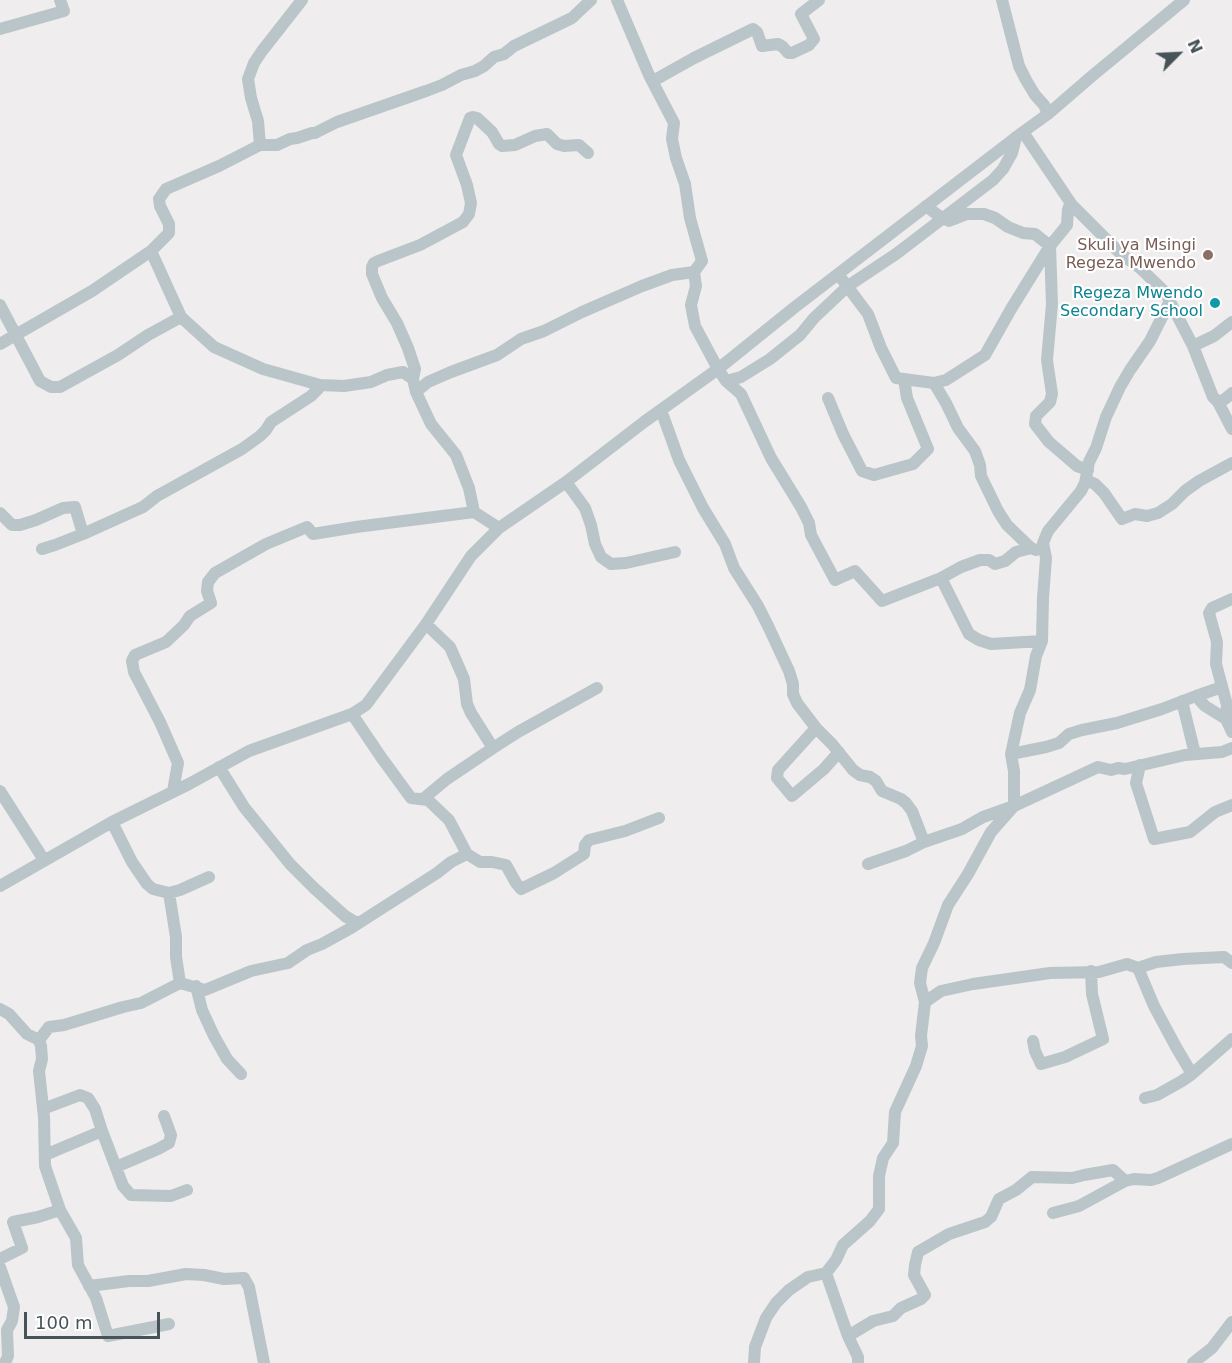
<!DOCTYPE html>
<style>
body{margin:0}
#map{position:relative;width:1232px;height:1363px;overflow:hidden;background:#efeded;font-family:"DejaVu Sans",sans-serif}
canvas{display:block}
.north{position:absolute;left:1148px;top:24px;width:60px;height:60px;-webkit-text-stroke:4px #fff;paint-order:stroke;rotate:66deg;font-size:16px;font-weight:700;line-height:24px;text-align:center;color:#465459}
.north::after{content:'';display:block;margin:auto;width:21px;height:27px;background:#465459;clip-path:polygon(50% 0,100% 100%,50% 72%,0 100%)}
.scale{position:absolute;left:24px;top:1312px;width:136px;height:27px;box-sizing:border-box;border:3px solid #465459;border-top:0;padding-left:8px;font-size:18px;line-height:21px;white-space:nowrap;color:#465459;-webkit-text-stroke:4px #fff;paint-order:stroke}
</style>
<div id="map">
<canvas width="1232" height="1363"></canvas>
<div class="north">N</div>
<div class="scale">100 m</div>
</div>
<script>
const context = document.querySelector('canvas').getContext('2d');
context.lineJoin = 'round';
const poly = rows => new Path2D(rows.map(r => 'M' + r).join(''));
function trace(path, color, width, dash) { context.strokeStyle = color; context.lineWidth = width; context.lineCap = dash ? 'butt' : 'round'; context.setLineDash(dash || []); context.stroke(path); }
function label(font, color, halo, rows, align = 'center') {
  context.font = font + ' "DejaVu Sans",sans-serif'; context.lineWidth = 4.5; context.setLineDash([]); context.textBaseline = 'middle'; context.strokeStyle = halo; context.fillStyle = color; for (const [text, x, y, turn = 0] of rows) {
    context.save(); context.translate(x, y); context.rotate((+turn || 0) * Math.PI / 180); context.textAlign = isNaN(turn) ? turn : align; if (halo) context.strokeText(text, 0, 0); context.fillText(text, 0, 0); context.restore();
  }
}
trace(poly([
 [617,0,649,75,674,123,672,139,676,158,685,184,690,218,702,261,694,272,696,286,691,305,695,326,718,369,726,381,741,394,771,458,801,507,809,523,811,535,835,580,855,571,882,601,941,578,961,567,980,560,989,560,995,564,1005,561,1016,552,1031,548],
 [1002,0,1019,66,1026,80,1035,95,1044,105,1048,114],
 [0,29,64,11,60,0],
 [653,81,694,58,753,29,757,32,762,46,778,44,783,47,788,53,792,53,809,45,814,39,801,14,819,0],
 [1023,132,1072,205,1121,254,1140,268,1165,292,1193,346,1213,397,1218,402,1232,429],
 [260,145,277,145,290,139,297,138,312,133,315,133,337,122,426,91,442,85,461,75,475,71,484,66,494,57,504,54,514,46,572,18,591,0],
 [926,206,939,216,949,221,967,214,984,214,995,218,1008,227,1023,233,1035,234,1050,246,1052,304,1047,360,1052,394,1050,402,1036,416,1035,424,1049,442,1077,466,1088,470],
 [151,251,181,317,214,347,263,369,320,385,344,386,371,382,387,375,403,372,413,379,416,392,431,424,456,455,469,488,474,512,499,528],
 [838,274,868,314,881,348,896,378,934,383,946,380,985,355,1011,309,1050,246,1067,225,1068,210,1069,207,1072,205],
 [0,305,40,381,51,387,60,387,118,355,148,335,181,317],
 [0,344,92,291,151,251,169,233,169,224,160,206,159,199,166,189,219,166,260,145,258,121,251,98,248,79,254,63,262,51,302,0],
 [1193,346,1214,336,1232,322],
 [413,379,415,369,408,348,397,323,382,298,372,274,372,267,374,263,378,261,420,245,450,229,463,222,469,214,471,203,467,185,456,155,470,118,473,117,477,118,492,132,499,144,502,146,515,145,535,136,547,134,557,144,564,146,579,145,588,153],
 [726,381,741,377,770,359,800,335,814,318,848,286,896,254,993,180,1003,169,1012,153,1016,137],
 [934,383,946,403,958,428,975,451,980,465,981,476,998,511,1007,525,1031,548,1036,550],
 [416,392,428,382,451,372,497,355,521,339,544,331,582,312,642,286,672,275,694,272],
 [828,398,843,434,862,471,874,475,913,464,928,449,907,398,904,379],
 [1218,402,1225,399,1232,393],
 [661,410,679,460,703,508,725,544,734,568,758,606,769,628,789,671,793,684,793,694,797,703,816,728,832,744,853,770,860,775,870,777,876,781,882,791,901,799,906,803,912,811,924,842],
 [1086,480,1095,484,1104,493,1122,519,1135,514,1147,516,1158,513,1172,504,1185,491,1199,481,1232,463],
 [566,482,585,508,591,525,595,544,601,557,611,564,626,563,675,552],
 [0,513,12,525,20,525,36,520,63,508,75,507,83,534,143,507,157,496,242,449,260,436,266,430,271,422,311,396,318,389,320,385],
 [42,549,55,545,83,534],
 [941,578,969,634,979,640,991,644,1042,641],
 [426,624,450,647,464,679,467,704,471,713,493,748],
 [1196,696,1222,687],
 [1182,701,1195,754],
 [352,714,381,757,411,798,428,800,449,820,467,854,480,862,492,862,506,865,516,883,521,889,554,873,584,854,585,845,589,840,625,831,659,818],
 [1226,719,1227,705,1216,664,1217,642,1209,613,1212,608,1232,599],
 [816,728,778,770,777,778,792,796,824,769,839,752],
 [1011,754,1046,747,1059,743,1069,734,1082,730,1117,723,1162,709,1196,696,1205,706,1226,719,1232,732],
 [1140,765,1136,783,1154,839,1190,832,1215,812,1232,805],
 [219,767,244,807,290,864,314,888,345,916,355,922,360,922],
 [0,791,44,860],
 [173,791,178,763,160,722,134,672,132,661,135,655,166,642,184,625,190,616,211,603,207,591,208,582,215,573,266,544,307,527,313,534,356,527,474,512],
 [423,799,447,779,493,748,518,732,597,688],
 [868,864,906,851,924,842,962,829,983,817,1014,806,1098,767,1111,770,1118,768,1125,769,1185,755,1222,752,1232,748],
 [0,886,112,822,189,784,249,751,352,714,366,705,426,624,471,556,499,528,566,482,644,422,718,369,795,307,1023,132,1048,114,1092,76,1184,0],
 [169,893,180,890,209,877],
 [1138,968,1156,962,1183,959,1224,957,1232,963],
 [180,983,205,990,251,971,288,963,307,950,322,944,351,928,437,873,451,862,467,854],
 [196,986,202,1010,214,1036,227,1059,241,1074],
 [925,1002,941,991,973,984,1050,973,1099,972,1127,964,1138,968,1154,1006,1176,1047,1192,1074,1232,1039],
 [0,1009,9,1014,27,1034,39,1040,41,1046,42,1059,39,1071,44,1117,45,1166,60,1210,76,1238,78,1265,96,1298,108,1336,169,1324],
 [39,1040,49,1027,64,1025,123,1007,141,1003,180,983,176,957,176,937,169,893,153,889,147,884,132,862,112,822],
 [1033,1041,1035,1051,1041,1064,1065,1057,1103,1039,1092,994,1091,971],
 [1145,1098,1157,1095,1182,1081,1192,1074],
 [43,1109,80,1095,88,1098,95,1109,102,1131],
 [45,1155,102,1131,123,1186,131,1195,171,1196,187,1190],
 [116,1167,158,1149,169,1143,171,1135,164,1116],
 [1053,1213,1079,1206,1125,1181,1134,1179,1151,1180,1158,1178,1232,1144],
 [0,1259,22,1248,13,1222,38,1217,60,1210],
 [0,1267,14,1307,12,1321,7,1330,8,1356,5,1363],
 [89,1286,129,1281,148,1281,186,1274,204,1275,224,1279,244,1278,249,1287,264,1363],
 [848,1336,873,1321,893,1316,901,1308,921,1299,925,1295,914,1275,915,1265,918,1252,949,1234,985,1222,991,1217,999,1199,1016,1190,1032,1177,1072,1178,1084,1175,1113,1170,1125,1181],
 [754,1363,755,1347,766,1318,776,1303,789,1290,808,1277,826,1273],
 [858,1363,858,1357,848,1336,826,1273,836,1260,843,1245,870,1221,879,1209,879,1176,883,1158,893,1143,895,1112,916,1066,922,1046,921,1036,925,1002,920,983,922,968,934,943,948,905,968,874,991,832,1014,806,1014,771,1011,754,1020,713,1030,690,1036,656,1042,641,1043,598,1046,558,1043,543,1048,531,1081,491,1085,483,1089,462,1096,448,1106,417,1120,387,1130,370,1150,341,1170,301],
 [1193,1363,1212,1348,1232,1322]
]), '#b9c5c9', 12);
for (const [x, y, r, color] of [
 [1208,255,6,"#8d6e63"],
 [1215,303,6,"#0f9aa8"]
]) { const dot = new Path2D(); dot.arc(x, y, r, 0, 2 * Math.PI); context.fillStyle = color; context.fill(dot); trace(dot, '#fff', 2); }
label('16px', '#785e54', '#fff', [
 ["Skuli ya Msingi",1196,246],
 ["Regeza Mwendo",1196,264]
], 'right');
label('16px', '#0d838f', '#fff', [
 ["Regeza Mwendo",1203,294],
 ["Secondary School",1203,312]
], 'right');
</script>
